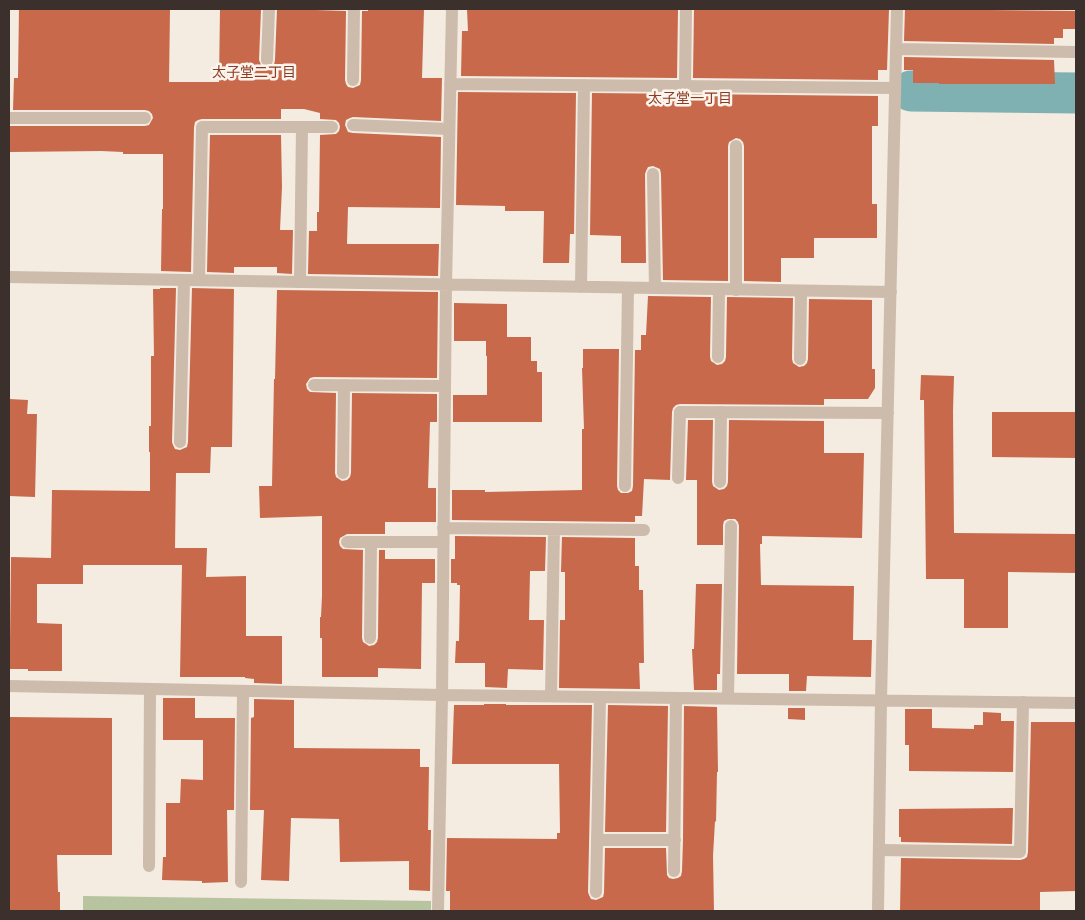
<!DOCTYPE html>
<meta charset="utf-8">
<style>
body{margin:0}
#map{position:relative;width:1085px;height:920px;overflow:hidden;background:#f4ebe1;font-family:"Varela Round",sans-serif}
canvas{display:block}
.frame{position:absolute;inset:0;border:10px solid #3b302b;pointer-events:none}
</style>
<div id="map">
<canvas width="1085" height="920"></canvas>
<div class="frame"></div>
</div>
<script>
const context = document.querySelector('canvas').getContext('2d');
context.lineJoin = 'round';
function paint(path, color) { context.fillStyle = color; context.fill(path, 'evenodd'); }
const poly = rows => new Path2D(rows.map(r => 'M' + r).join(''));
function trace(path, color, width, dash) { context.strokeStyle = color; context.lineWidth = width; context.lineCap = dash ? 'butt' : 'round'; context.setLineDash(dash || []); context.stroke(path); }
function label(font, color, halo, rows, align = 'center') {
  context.font = font + ' "Varela Round","Noto Sans JP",sans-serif'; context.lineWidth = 5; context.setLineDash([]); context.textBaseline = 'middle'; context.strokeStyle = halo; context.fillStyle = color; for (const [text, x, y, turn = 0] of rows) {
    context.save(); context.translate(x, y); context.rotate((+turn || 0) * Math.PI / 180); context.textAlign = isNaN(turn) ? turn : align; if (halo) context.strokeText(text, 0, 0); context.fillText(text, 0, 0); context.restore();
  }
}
paint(poly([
 [83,896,431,901,431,911,83,911]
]), '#b8c4a0');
trace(poly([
 [911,91,1076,93]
]), '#7fb0b2', 41);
paint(poly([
 [19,9,170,9,169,82,219,82,220,9,261,9,259,60,262,67,267,68,274,65,275,60,277,9,315,9,315,10,346,11,345,80,346,84,348,87,353,88,360,85,361,80,362,11,368,11,368,9,424,9,422,78,442,78,441,121,353,117,350,118,346,120,345,125,348,132,353,133,441,137,440,208,348,207,347,244,439,244,438,276,308,274,309,231,317,231,317,212,319,212,320,135,336,134,339,131,340,127,339,123,336,120,320,119,320,113,304,109,281,109,281,119,202,119,198,120,195,122,194,127,191,272,161,271,162,209,163,209,163,154,123,154,123,152,101,151,10,152,10,126,145,126,149,125,153,118,152,114,149,111,145,110,13,110,14,78,18,78],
 [467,9,678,9,677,78,461,76,462,31,468,31],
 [694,9,889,9,887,70,878,70,878,80,693,78],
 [905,9,989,9,989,10,1076,11,1076,29,1063,29,1063,38,1054,38,1054,44,904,41],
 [904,57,1054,60,1055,84,939,84,939,83,913,83,913,70,904,70],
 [458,92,576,93,574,234,570,234,569,263,543,263,544,211,505,211,505,206,456,205],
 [592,93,878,96,878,126,872,126,872,204,877,204,877,238,814,238,814,258,781,258,781,282,744,281,744,146,743,142,740,139,736,138,729,142,728,146,728,281,663,280,661,174,660,169,653,166,648,167,646,171,645,174,646,263,621,263,621,236,590,235],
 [210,135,281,135,282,187,280,230,293,230,292,274,277,273,277,267,234,267,234,273,207,272],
 [160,288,176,288,172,442,173,445,175,449,180,450,187,447,188,442,192,288,234,289,232,447,211,447,210,473,176,473,175,548,207,548,206,577,246,576,246,636,282,636,282,684,254,683,254,679,245,678,245,677,180,677,182,565,83,565,83,584,37,584,37,623,62,624,62,671,28,671,28,669,9,669,9,641,10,641,11,557,51,558,52,490,150,491,150,452,149,452,149,426,151,426,151,356,154,356,153,289,160,289],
 [277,290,438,292,437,378,314,377,310,378,306,384,307,389,310,392,336,393,335,473,336,477,342,481,347,480,350,477,351,473,352,393,437,394,437,422,430,422,428,488,436,488,436,522,385,522,385,534,347,534,340,538,339,542,340,546,343,549,363,550,362,638,363,642,369,646,374,645,377,642,378,638,379,550,385,550,385,559,435,559,435,583,422,583,421,669,378,668,378,677,322,677,322,638,320,638,320,617,321,617,322,596,322,516,260,518,259,486,272,486,274,379,275,379],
 [648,296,711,297,710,357,711,361,717,365,722,364,725,361,726,357,727,297,793,298,792,359,793,363,799,367,804,366,807,363,808,359,809,299,872,300,872,369,875,369,875,388,868,399,824,399,824,405,680,404,676,405,673,408,672,412,670,480,644,479,642,516,635,516,635,522,452,520,452,490,485,490,485,492,582,490,582,429,584,429,582,368,583,368,583,349,619,349,617,486,618,490,621,493,628,493,632,491,633,486,635,350,641,350,641,335,646,335],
 [454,303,507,304,507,337,531,337,531,361,537,361,537,372,542,372,542,422,453,422,453,395,487,395,487,356,486,356,486,341,454,341],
 [921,375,954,376,953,411,954,533,1076,534,1076,573,1008,572,1008,628,964,628,964,579,926,579,924,400,920,400],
 [9,399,28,400,27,414,37,414,35,497,9,496],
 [992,412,1076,412,1076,458,992,457],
 [688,420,713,420,712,482,713,486,719,490,724,489,727,486,728,482,729,420,824,421,824,453,864,453,862,538,762,536,762,544,760,544,761,585,854,586,853,640,872,640,871,677,807,676,806,691,789,691,789,674,737,674,739,526,738,522,735,519,728,519,724,521,723,525,723,545,697,545,697,480,686,480],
 [455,536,546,537,545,571,530,571,529,620,544,620,543,670,508,669,507,688,485,687,485,663,455,663,456,641,459,641,460,585,457,585,457,583,451,583,451,559,455,559],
 [562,537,635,538,635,566,639,566,639,590,643,590,644,663,639,663,640,689,559,688,560,620,565,620,565,572,561,572],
 [696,584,722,584,720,674,717,674,717,690,694,690,692,649,694,649],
 [163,698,195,698,195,718,235,718,234,810,227,810,228,882,202,883,202,881,162,880,163,857,166,857,166,803,180,803,181,779,203,780,203,740,163,740],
 [254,699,294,700,294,748,420,749,420,767,429,767,428,830,431,830,430,891,409,890,409,861,340,862,339,819,291,818,289,881,261,880,264,810,250,810,251,718,254,717],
 [484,704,506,704,506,705,592,705,588,892,589,895,591,899,596,900,603,897,604,893,605,848,666,848,667,875,669,878,673,879,678,878,681,876,682,871,683,840,684,706,717,707,718,772,717,772,716,822,715,821,713,856,714,911,450,911,450,891,446,891,447,838,557,839,557,833,560,833,559,764,452,764,454,705,484,705],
 [608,705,668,706,666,832,605,832],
 [788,708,805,708,805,720,788,719],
 [905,709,932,709,932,728,974,729,974,725,983,725,983,712,1001,713,1001,721,1014,721,1013,772,909,771,909,745,905,745],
 [9,717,112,718,112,855,57,855,58,892,60,892,60,910,9,911],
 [1031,722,1076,722,1076,891,1040,892,1040,911,900,911,901,858,1020,860,1024,859,1027,857,1028,852],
 [1013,808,1012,844,901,842,901,837,899,837,899,809]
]), '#c8694b');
trace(poly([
 [267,60,269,9],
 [9,118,145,118],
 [353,125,449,129],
 [736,146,736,290],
 [653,174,655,288],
 [199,280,202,127,332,127],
 [300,282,302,127],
 [718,357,719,289],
 [800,359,801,291],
 [314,385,445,386],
 [180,442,184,280],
 [343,473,344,385],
 [678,478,680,412],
 [720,482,721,412],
 [347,542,443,542],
 [370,638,371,542],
 [879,850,1020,852,1023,702],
 [149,866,150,689],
 [241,882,243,691]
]), '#cdbbac', 12);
trace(poly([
 [896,49,1076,52],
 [353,80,354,9],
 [450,84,895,88],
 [685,86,686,9],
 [9,277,891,292],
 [581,287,584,85],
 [680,412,888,413],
 [625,486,628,288],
 [443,528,644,530],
 [9,686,442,695,1076,703],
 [551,696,554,529],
 [728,698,731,526],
 [597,840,675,840],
 [674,871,676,698],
 [596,892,600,697],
 [438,911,442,695,446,285,452,9],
 [878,911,881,700,897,9]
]), '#cdbbac', 12);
label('14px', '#8c3b22', '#fbf5ee', [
 ["太子堂二丁目",254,73],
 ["太子堂一丁目",690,99]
]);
</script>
